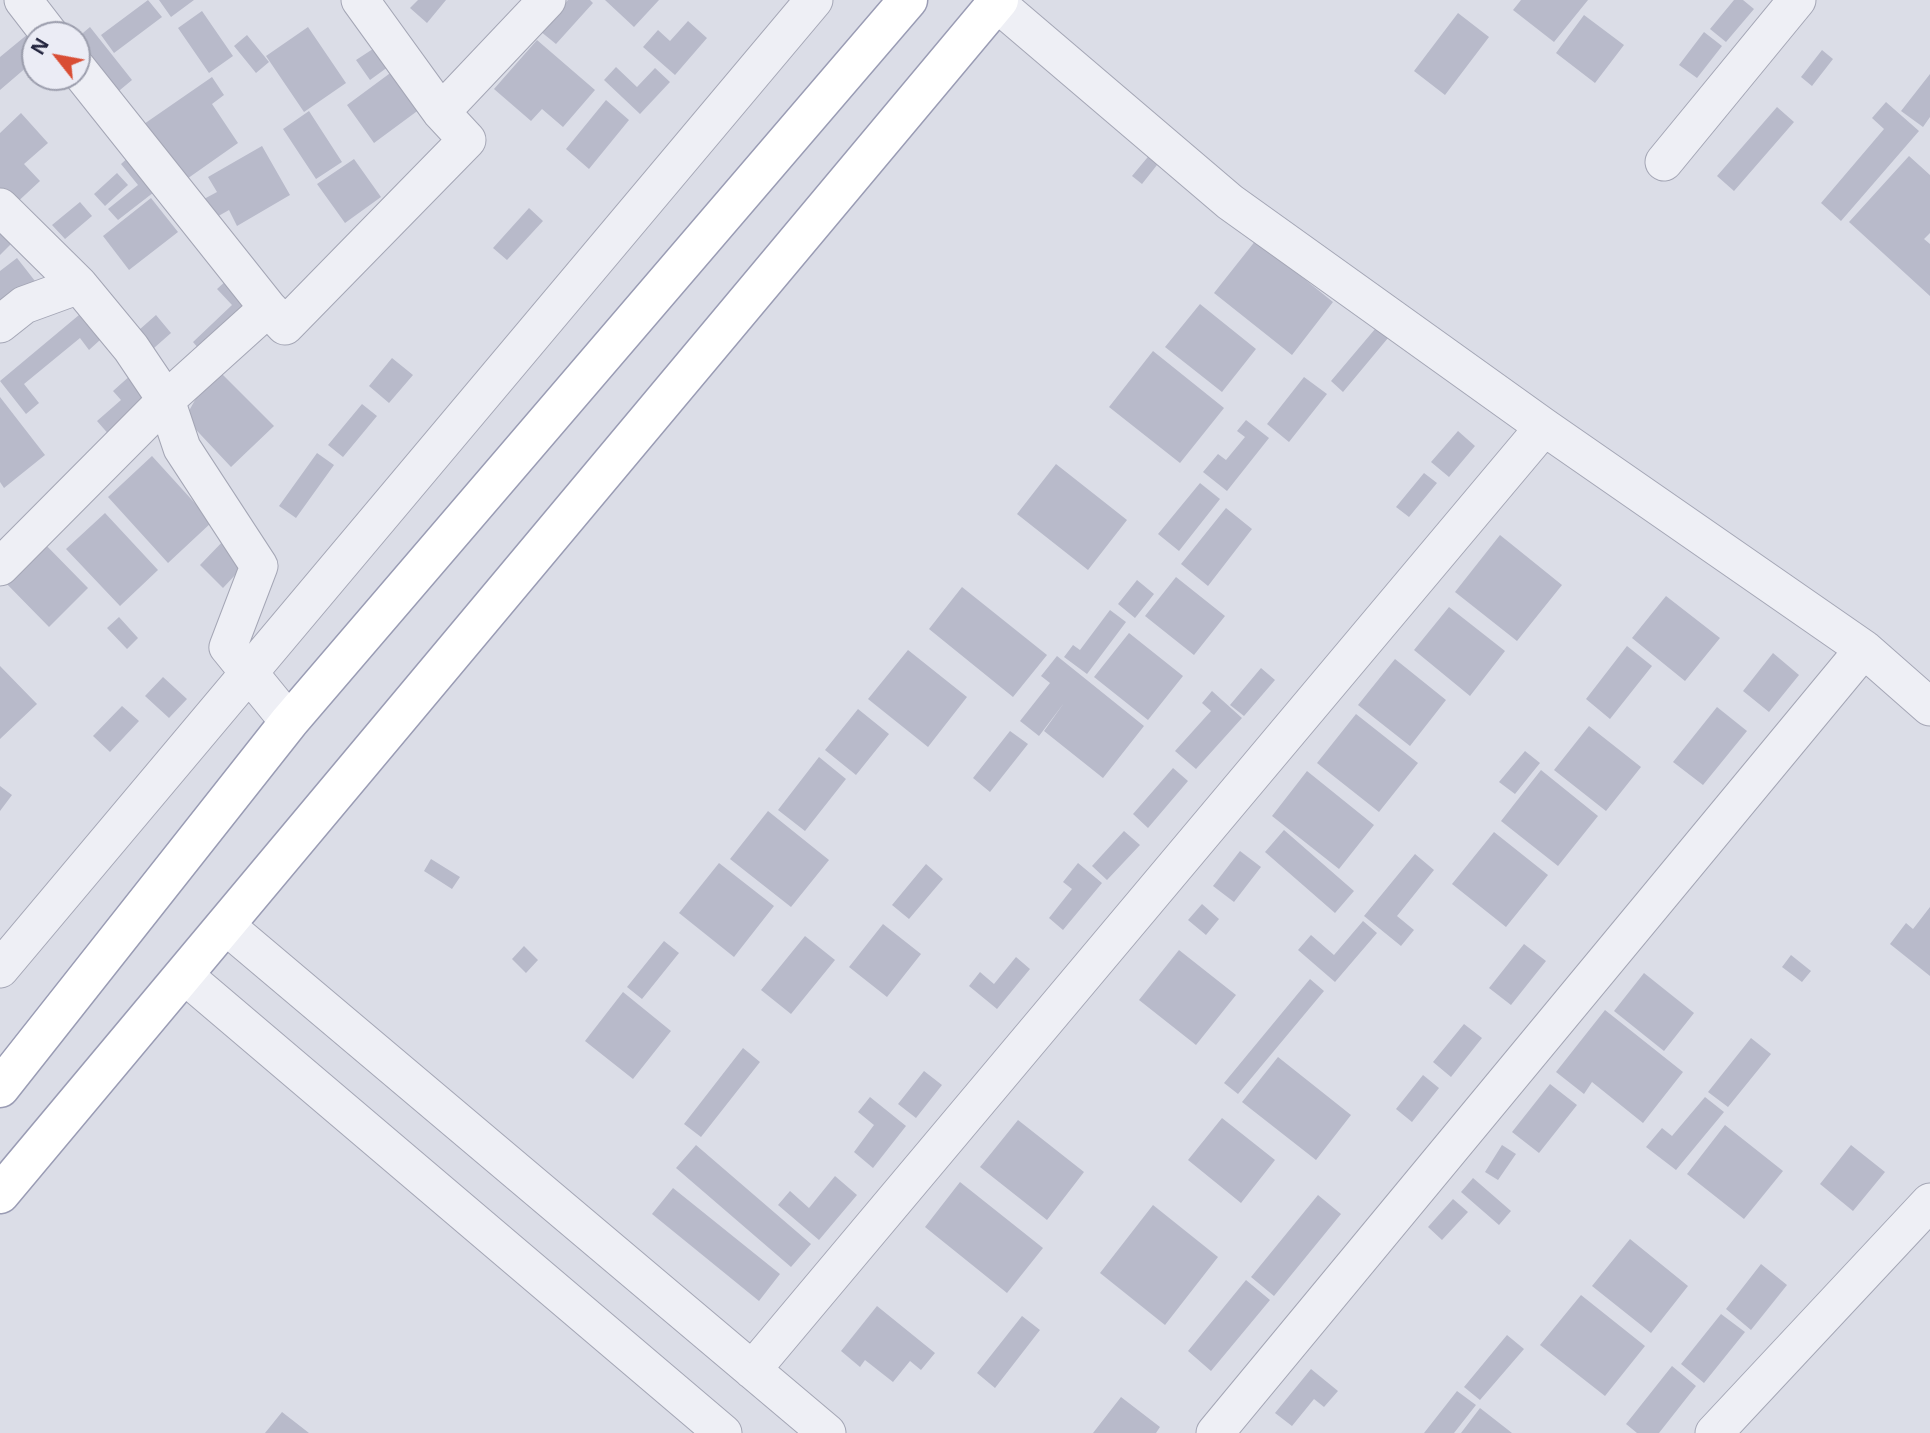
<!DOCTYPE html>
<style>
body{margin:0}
#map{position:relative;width:1930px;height:1433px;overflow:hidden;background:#dbdde7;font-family:"Noto Sans",sans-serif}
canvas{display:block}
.north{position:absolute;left:21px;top:21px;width:70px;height:70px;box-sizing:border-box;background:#ebecf5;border:2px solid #9b9dac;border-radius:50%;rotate:301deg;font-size:19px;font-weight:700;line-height:28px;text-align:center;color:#24263f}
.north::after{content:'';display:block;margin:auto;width:24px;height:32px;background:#d94d34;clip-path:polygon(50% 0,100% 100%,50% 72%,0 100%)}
</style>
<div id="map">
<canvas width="1930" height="1433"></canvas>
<div class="north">N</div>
</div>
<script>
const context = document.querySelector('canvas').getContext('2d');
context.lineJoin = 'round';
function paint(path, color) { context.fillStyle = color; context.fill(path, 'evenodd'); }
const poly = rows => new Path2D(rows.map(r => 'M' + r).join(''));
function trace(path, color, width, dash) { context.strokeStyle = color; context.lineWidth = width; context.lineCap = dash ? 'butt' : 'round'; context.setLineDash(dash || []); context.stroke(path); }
paint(poly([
 [148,0,162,17,114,53,101,35],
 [159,0,194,0,171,17],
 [418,0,446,0,427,23,410,8],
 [568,0,590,0,593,3,556,44,540,31],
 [605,0,659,0,634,27],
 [1521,0,1588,0,1554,42,1513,10],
 [1734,0,1743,0,1754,9,1726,42,1710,29],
 [202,11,233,56,209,73,178,28],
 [1458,13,1489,37,1445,95,1414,71],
 [1584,15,1624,45,1595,83,1556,53],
 [688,21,707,38,675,75,643,47,658,30,670,41],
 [90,27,132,80,114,95,77,48,77,38],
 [308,27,346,83,304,112,266,56],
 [34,29,35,60,0,90,0,57],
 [1704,32,1722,46,1697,78,1679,65],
 [247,35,269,62,256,73,234,46],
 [537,40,595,90,563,127,542,109,531,121,494,89],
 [379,45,392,64,370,80,356,60],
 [1822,50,1833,59,1812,86,1801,77],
 [616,67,637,87,655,68,670,82,640,114,604,80],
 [393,71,420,109,374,143,347,105],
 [1930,74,1930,117,1923,127,1901,111],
 [212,77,224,95,212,104,238,143,184,181,144,124],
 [606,100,629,120,589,169,566,149],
 [1886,102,1919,131,1841,221,1821,203,1884,129,1872,118],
 [1777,107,1794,122,1734,191,1717,176],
 [309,111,342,162,316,179,283,129],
 [21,113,48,143,24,164,40,181,12,207,0,195,0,133],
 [262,146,290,195,237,226,229,210,215,218,204,199,217,192,208,177],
 [1152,152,1161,160,1142,184,1132,176],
 [131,155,158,189,118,220,108,209,138,185,121,164],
 [1909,156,1930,175,1930,233,1924,239,1930,244,1930,296,1849,222],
 [354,159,381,197,345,223,317,184],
 [117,173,128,185,105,206,94,194],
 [151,198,178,232,129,270,103,236],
 [80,202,92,216,65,239,52,225],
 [529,208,543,221,507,260,493,248],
 [0,221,17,238,0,255],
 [1256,240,1333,302,1292,355,1214,293],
 [17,258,35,281,0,309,0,271],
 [227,280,254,308,205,356,193,342,232,305,217,289],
 [1200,304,1256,349,1222,392,1165,347],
 [79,315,100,340,89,350,80,338,24,384,39,403,26,414,0,381],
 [156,315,171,333,154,348,139,330],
 [1381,322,1393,332,1343,392,1331,381],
 [1153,351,1224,408,1180,463,1109,407],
 [392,358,413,375,389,403,369,386],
 [214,366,274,426,231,467,185,418],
 [132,374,154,398,111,437,97,421,121,400,113,391],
 [1304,377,1327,394,1289,442,1267,424],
 [0,397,45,455,4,488,0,482],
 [362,404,377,416,343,457,328,445],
 [1246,420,1269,438,1227,491,1203,472,1218,454,1226,460,1245,437,1237,431],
 [1458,431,1475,446,1449,477,1431,462],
 [317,453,334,465,296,518,279,506],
 [152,456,212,522,168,563,108,497],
 [1056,464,1127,520,1088,570,1017,514],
 [1424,473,1437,483,1409,517,1396,507],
 [1200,483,1220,499,1179,551,1158,534],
 [1226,508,1252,529,1208,586,1181,564],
 [105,513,158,570,120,606,66,549],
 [1500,535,1562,585,1517,641,1455,592],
 [228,536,251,558,223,588,200,565],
 [38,537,88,588,49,627,0,577],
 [1176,577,1225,616,1194,655,1145,616],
 [1137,580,1154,594,1135,618,1118,604],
 [962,587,1047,655,1013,697,929,629],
 [1666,596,1720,638,1685,681,1632,638],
 [1449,607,1505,651,1470,696,1414,650],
 [1110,610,1126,622,1087,674,1064,657,1073,645,1080,650],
 [119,617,138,638,127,649,107,628],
 [1129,633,1183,676,1148,720,1094,677],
 [1627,646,1652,666,1610,719,1586,699],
 [908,650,967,697,928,747,868,699],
 [1773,653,1799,675,1769,712,1743,691],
 [1057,656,1144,726,1103,778,1044,731,1064,703,1039,736,1020,721,1050,683,1041,676],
 [1395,659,1446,700,1410,746,1358,705],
 [0,666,37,704,0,739],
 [1261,668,1275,680,1244,716,1230,705],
 [163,677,187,699,169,718,145,696],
 [1212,691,1242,718,1196,769,1175,751,1211,711,1202,703],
 [122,706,139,721,110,752,93,736],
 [1717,707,1747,731,1703,785,1673,762],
 [858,709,889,734,856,775,825,750],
 [1356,714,1418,763,1379,812,1317,763],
 [1589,726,1641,767,1606,811,1554,770],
 [1010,731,1028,744,990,792,973,778],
 [1525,751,1540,763,1515,794,1499,782],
 [819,757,846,779,805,831,778,810],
 [1173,768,1188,781,1148,828,1133,814],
 [1541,770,1598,816,1558,866,1501,821],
 [1307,771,1374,825,1339,869,1272,816],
 [0,786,12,795,0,811],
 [768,811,829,860,791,907,730,859],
 [1284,830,1354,891,1335,913,1265,852],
 [1124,831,1140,845,1107,880,1092,866],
 [1494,832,1548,875,1506,927,1452,884],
 [1240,851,1261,867,1234,902,1213,886],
 [1415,854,1434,870,1397,916,1414,930,1401,946,1364,916],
 [431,859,460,877,452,889,424,871],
 [719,863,774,906,734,957,679,913],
 [1078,863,1102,883,1063,930,1049,918,1072,889,1063,882],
 [926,864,943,879,909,919,892,905],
 [1202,904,1219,919,1206,935,1188,920],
 [1930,907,1930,976,1890,944,1906,923,1913,929],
 [1363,921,1377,933,1335,982,1298,950,1311,935,1334,955],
 [883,924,921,954,887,997,849,967],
 [805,936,835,960,791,1014,761,990],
 [664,941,679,953,642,999,627,987],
 [1524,944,1546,961,1511,1005,1489,988],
 [524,946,538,960,526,973,512,959],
 [1179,950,1236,995,1196,1045,1139,1000],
 [1791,955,1811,971,1802,982,1782,967],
 [1016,957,1030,969,997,1009,969,986,980,972,994,984],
 [1644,973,1694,1013,1664,1051,1614,1011],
 [1310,979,1324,991,1238,1094,1224,1083],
 [623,992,671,1031,633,1079,585,1041],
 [1605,1010,1683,1072,1643,1123,1592,1082,1584,1094,1556,1072],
 [1464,1024,1482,1038,1451,1077,1433,1062],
 [1751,1038,1771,1054,1728,1107,1708,1092],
 [743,1048,760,1062,701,1137,684,1124],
 [1278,1057,1351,1115,1316,1160,1242,1102],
 [924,1071,942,1085,916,1118,898,1104],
 [1423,1075,1439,1088,1412,1122,1396,1109],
 [1550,1084,1577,1105,1539,1153,1512,1132],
 [870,1097,906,1126,873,1168,854,1152,874,1125,858,1112],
 [1705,1097,1724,1112,1676,1170,1646,1147,1662,1128,1672,1136],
 [1222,1118,1275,1160,1241,1203,1188,1160],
 [1018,1120,1084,1172,1047,1220,980,1167],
 [1725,1125,1783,1171,1744,1219,1687,1174],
 [696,1145,811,1244,791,1267,676,1168],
 [1502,1145,1516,1154,1498,1180,1485,1172],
 [1851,1145,1885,1172,1853,1211,1820,1184],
 [835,1176,857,1195,819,1240,778,1205,790,1191,809,1208],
 [1473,1178,1511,1211,1499,1225,1461,1192],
 [960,1182,1043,1248,1007,1293,925,1227],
 [673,1188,780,1274,759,1301,652,1214],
 [1318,1195,1341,1214,1274,1296,1251,1277],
 [1453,1199,1468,1212,1442,1240,1428,1227],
 [1153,1205,1218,1257,1165,1325,1100,1273],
 [1630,1239,1688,1286,1651,1333,1592,1286],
 [1761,1264,1787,1285,1751,1330,1726,1309],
 [1246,1280,1270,1300,1211,1371,1188,1351],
 [1581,1295,1645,1346,1605,1396,1540,1345],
 [877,1306,935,1353,921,1370,910,1361,893,1382,865,1360,860,1367,841,1351],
 [1721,1314,1745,1332,1704,1383,1681,1364],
 [1022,1316,1040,1330,995,1388,977,1373],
 [1507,1335,1524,1349,1480,1400,1464,1387],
 [1672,1366,1696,1386,1659,1433,1637,1433,1626,1424],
 [1311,1369,1338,1391,1324,1407,1314,1399,1292,1426,1275,1413],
 [1457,1391,1476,1405,1454,1433,1424,1433],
 [1121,1397,1160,1427,1156,1433,1093,1433],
 [1480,1408,1512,1433,1461,1433],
 [282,1412,309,1433,265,1433]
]), '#b8baca');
const minor = poly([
 [23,0,50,35],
 [993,0,1230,202,1544,427,1864,649,1930,707],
 [77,68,268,308,285,326,467,140,441,112,360,0],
 [441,112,547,0],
 [1664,162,1797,0],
 [0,207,79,285],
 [0,324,24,305,79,285,131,348,166,400,182,448,259,566,228,647,289,722],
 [0,567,166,400,268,308],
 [225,925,827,1433],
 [0,969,814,0],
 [184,975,723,1433],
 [752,1370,1544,427],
 [1215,1433,1864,649],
 [1714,1433,1930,1202]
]);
const major = poly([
 [0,1088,289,722,908,0],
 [0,1194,999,0]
]);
trace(minor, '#a4a6b5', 39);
trace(major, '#9a9cb4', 41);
trace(minor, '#eeeff5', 37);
trace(major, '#fff', 38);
</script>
